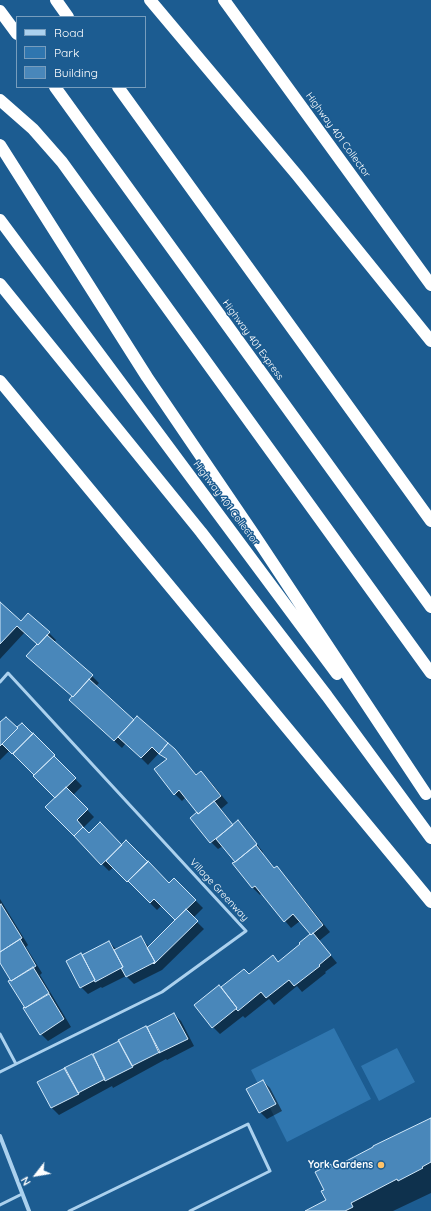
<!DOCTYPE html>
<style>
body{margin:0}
#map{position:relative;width:431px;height:1211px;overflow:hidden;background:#1c5c91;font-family:Quicksand,sans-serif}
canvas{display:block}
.legend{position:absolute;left:16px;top:16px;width:130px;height:72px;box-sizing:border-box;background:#1c5c91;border:1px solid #779dbd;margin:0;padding:5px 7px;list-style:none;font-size:12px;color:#fff}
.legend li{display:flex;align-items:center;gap:8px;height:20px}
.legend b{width:20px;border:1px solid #779dbd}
.north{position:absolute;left:16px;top:1155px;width:40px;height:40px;-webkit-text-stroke:3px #1c5c91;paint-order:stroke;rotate:239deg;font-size:11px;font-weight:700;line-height:16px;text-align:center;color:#fff}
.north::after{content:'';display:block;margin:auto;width:14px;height:18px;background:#fff;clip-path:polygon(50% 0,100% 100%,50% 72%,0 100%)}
</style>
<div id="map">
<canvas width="431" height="1211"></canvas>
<ul class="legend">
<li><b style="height:5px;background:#abd1ee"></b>Road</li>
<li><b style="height:11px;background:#2f76af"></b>Park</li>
<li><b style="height:11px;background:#4987ba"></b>Building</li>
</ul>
<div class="north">N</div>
</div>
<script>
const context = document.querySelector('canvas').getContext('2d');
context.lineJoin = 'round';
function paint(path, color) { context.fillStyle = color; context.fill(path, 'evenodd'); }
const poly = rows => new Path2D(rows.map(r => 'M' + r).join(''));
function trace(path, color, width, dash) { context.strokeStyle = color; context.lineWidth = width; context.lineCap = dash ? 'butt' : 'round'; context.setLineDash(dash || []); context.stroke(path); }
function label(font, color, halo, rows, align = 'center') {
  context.font = font + ' Quicksand,sans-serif'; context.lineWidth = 3; context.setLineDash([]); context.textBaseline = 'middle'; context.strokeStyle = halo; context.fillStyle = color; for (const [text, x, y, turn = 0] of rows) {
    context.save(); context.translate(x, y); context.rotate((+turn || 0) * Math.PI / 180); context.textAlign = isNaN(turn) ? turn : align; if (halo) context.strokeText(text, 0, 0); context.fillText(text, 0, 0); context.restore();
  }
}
paint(poly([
 [334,1028,371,1099,287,1142,251,1070],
 [397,1048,415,1082,379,1101,361,1066]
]), '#2f76af');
paint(poly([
 [0,604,21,622,49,633,56,640,54,643,92,676,99,683,96,686,134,721,175,750,182,758,197,776,201,772,208,779,228,803,221,809,233,825,245,829,263,852,262,853,275,869,277,868,284,875,330,932,319,941,337,963,325,972,326,973,302,992,297,986,274,1005,269,999,245,1018,243,1016,220,1034,213,1027,196,1005,221,989,244,970,249,975,273,956,279,962,302,944,301,943,311,935,300,921,291,928,262,893,260,895,253,888,233,863,235,862,223,846,218,849,211,842,192,818,199,813,186,797,182,801,175,794,167,760,159,753,148,765,126,743,122,748,77,707,73,696,38,644,25,632,0,659],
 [0,724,17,729,22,724,82,786,73,795,94,817,83,828,90,834,122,845,169,884,174,879,203,908,193,918,204,929,162,970,134,984,126,976,102,988,101,987,88,994,81,987,82,956,109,942,116,949,141,938,149,947,177,920,162,905,157,910,114,867,109,871,102,864,47,807,56,798,35,775,10,750,0,760],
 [0,899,28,945,26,947,42,973,40,975,71,1027,48,1041,41,1034,9,982,12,980,0,961],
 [174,1014,181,1021,194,1046,167,1060,166,1059,113,1088,112,1086,59,1115,52,1108,39,1083],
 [263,1081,270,1088,282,1111,267,1119,260,1112],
 [431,1119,431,1193,393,1211,306,1211,327,1200,325,1190,331,1165,334,1168]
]), '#0007');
const building = poly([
 [0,602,21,621,28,613,50,632,38,645,17,626,0,644,0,602],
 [47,635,93,675,73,697,26,656,37,644,38,645,47,635],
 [89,679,134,720,114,741,69,700,72,696,73,697,89,679],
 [137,716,168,743,159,754,152,747,141,758,118,737,137,716],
 [6,717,18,728,0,746,0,722,6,717],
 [22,723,33,734,12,754,2,744,18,728,17,727,22,723],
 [33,733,55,755,34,775,13,754,33,733],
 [168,743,175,749,196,775,201,771,221,796,198,814,179,790,174,795,154,769,167,759,159,754,168,743],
 [54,756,76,778,55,798,33,776,34,775,54,756],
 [66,787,88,809,77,820,83,827,74,836,45,807,66,787],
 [214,801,233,825,210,843,190,818,197,812,198,814,214,801],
 [238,820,257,844,235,862,216,839,238,820],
 [100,822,122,845,101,865,74,836,83,827,89,833,100,822],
 [126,840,148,862,127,882,106,861,126,840],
 [256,845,274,868,277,866,323,925,311,935,293,914,284,922,255,886,252,888,232,863,235,862,256,845],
 [148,861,169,883,174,878,196,900,175,920,154,899,150,903,128,881,148,861],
 [1,904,22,938,0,952,0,905,1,904],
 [186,909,198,921,154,964,153,963,155,962,147,948,186,909],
 [313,933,331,955,319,965,320,966,294,986,289,980,266,998,261,992,238,1011,236,1009,237,1008,221,987,244,969,249,974,273,955,278,962,300,944,299,943,310,934,311,935,313,933],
 [141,936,155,962,126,977,121,968,123,967,114,950,141,936],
 [20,939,36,966,11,981,0,963,0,952,20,939],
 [109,941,123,967,95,982,94,980,95,980,82,955,109,941],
 [81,953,95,980,80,988,66,961,81,953],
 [33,967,49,993,25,1008,8,981,10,980,11,981,33,967],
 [219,985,237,1008,212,1028,194,1005,219,985],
 [49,994,64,1019,40,1035,23,1008,24,1007,25,1008,49,994],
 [174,1013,188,1039,159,1053,147,1027,174,1013],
 [146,1026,160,1052,132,1066,118,1040,146,1026],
 [119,1041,133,1067,105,1081,93,1054,119,1041],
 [92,1054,105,1079,78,1093,64,1068,92,1054],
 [65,1068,79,1094,51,1108,37,1082,65,1068],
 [263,1080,276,1104,259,1113,246,1089,263,1080],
 [431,1118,431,1162,422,1167,423,1168,398,1181,397,1179,351,1203,353,1207,345,1211,305,1211,326,1200,321,1191,324,1190,315,1172,331,1164,333,1168,373,1147,373,1146,431,1118]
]);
paint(building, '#4987ba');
trace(building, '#d1e8fa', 1);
trace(poly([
 [0,682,8,673,246,931,162,992,16,1064,0,1072],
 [0,1034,16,1064],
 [0,1205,22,1194],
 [69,1211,248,1124,270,1171,190,1211]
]), '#abd1ee', 3);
trace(poly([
 [0,1136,29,1211]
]), '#abd1ee', 4);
trace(poly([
 [56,0,68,17],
 [150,0,297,175,431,341],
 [224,0,431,285],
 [0,11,17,34],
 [55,87,431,607],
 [118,87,431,521],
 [0,100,33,129,62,162,431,673],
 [0,145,147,377,253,533,426,794],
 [0,220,337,674],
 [0,284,201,532,327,696,431,838],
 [0,381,431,902]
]), '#fff', 12);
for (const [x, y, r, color] of [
 [381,1165,4,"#ffc369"]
]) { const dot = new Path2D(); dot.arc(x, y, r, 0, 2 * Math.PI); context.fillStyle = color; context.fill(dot); trace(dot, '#1c5c91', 1.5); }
label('10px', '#fff', '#1c5c91', [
 ["Highway 401 Collector",338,135,54],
 ["Highway 401 Express",253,340,54],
 ["Highway 401 Collector",226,503,53],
 ["Village Greenway",219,890,47]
]);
label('bold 10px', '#fff', '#1c5c91', [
 ["York Gardens",373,1165]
], 'right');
</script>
